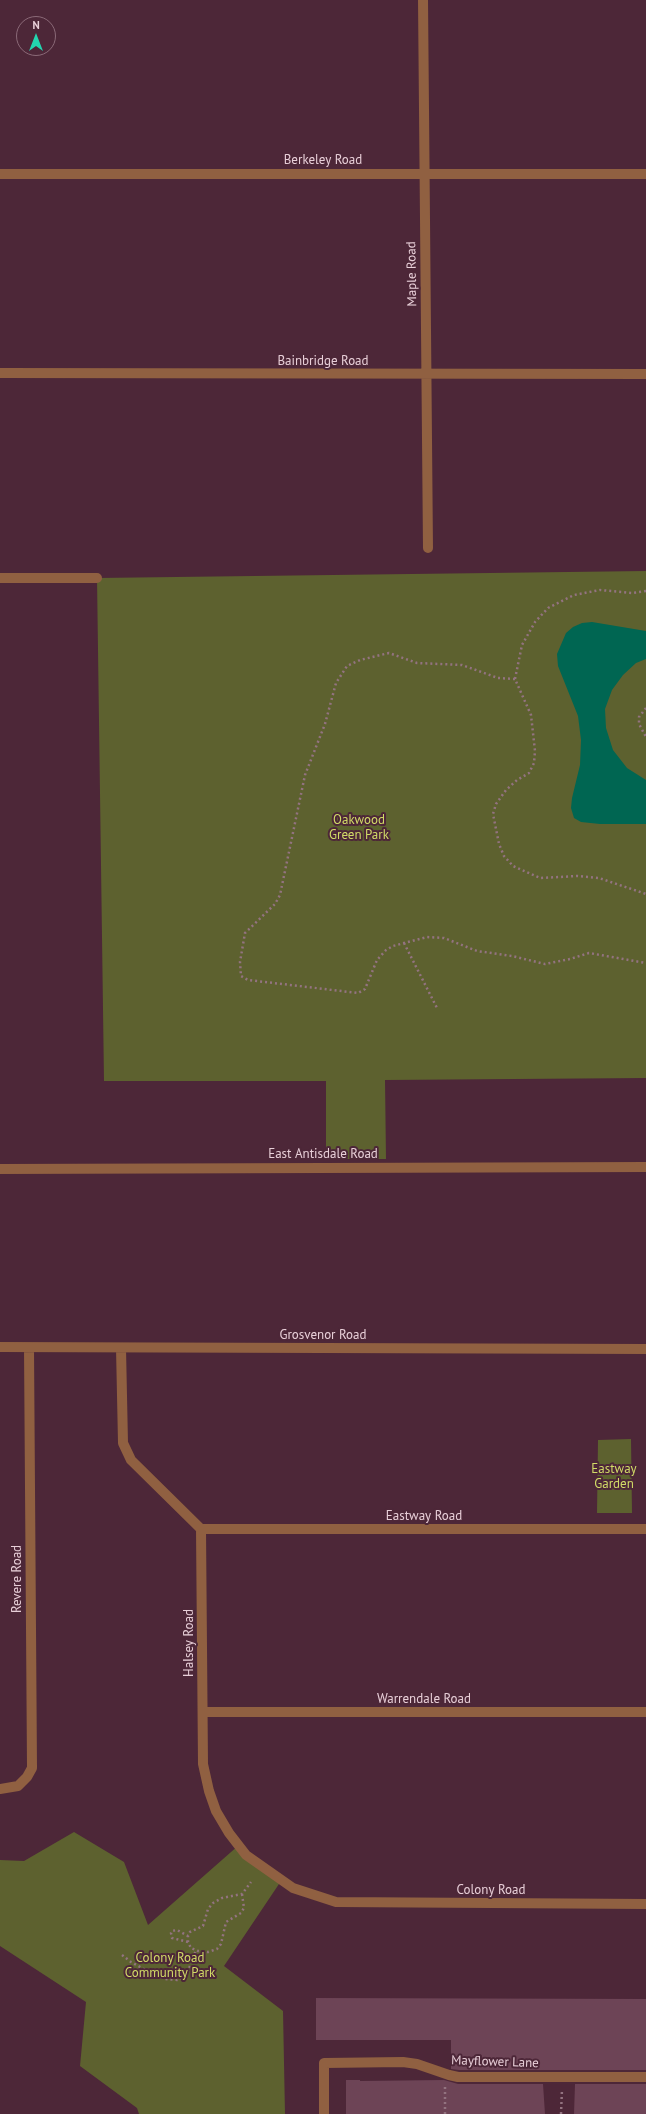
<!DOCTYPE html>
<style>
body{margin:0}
#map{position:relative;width:646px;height:2114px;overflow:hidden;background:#4d2738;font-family:"PT Sans",sans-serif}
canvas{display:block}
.north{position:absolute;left:16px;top:16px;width:40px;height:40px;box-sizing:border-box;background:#4d2738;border:1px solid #8b6a78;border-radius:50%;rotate:0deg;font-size:11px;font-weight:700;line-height:16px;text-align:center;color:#e8cfd8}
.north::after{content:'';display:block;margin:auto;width:14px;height:18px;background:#23d5af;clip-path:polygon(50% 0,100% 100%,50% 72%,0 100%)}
</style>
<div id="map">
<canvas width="646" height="2114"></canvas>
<div class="north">N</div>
</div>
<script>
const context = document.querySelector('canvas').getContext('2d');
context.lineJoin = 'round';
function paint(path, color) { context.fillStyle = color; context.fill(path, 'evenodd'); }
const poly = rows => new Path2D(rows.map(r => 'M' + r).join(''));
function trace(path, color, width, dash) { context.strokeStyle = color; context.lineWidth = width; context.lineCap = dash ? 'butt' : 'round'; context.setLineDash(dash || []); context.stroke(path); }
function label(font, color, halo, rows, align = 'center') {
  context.font = font + ' "PT Sans",sans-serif'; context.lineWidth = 4; context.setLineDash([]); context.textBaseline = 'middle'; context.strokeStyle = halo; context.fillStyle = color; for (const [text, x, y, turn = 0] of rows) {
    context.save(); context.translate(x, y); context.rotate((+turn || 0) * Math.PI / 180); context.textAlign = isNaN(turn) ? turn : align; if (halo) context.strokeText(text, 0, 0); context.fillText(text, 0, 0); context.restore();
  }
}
paint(poly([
 [646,571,646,1078,385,1080,386,1159,326,1159,326,1081,104,1081,97,578],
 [631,1439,632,1513,597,1513,598,1440],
 [74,1832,124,1862,148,1925,239,1845,281,1881,224,1966,283,2011,285,2114,139,2114,137,2108,80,2066,86,2002,0,1946,0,1860,24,1861]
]), '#5d612f');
paint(poly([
 [592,622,646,631,646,659,636,663,623,675,612,690,605,709,606,728,613,750,627,768,646,780,646,824,600,824,581,822,574,818,571,808,572,798,580,765,581,740,578,716,558,666,557,654,566,633,573,627,582,623]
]), '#006652');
paint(poly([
 [316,1998,646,1999,646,2070,459,2070,451,2069,451,2040,316,2040],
 [346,2080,360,2080,360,2081,444,2080,458,2084,543,2084,545,2114,346,2114],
 [575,2084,646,2084,646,2114,574,2114]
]), '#6d4456');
trace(poly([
 [646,591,632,593,600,590,574,595,548,608,535,622,522,645,515,679,531,715,535,751,534,763,529,773,517,780,506,790,496,804,493,814,499,844,504,856,513,866,540,878,578,876,599,878,646,894],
 [515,679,498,678,462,665,417,663,389,653,360,660,347,666,336,683,325,724,305,775,280,895,275,904,245,933,240,962,241,976,248,980,358,993,365,989,377,960,386,950,393,946,427,937,444,938,477,951,512,956,545,964,570,959,589,953,646,963],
 [646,708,639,717,639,724,646,737],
 [404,943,437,1008],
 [242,1894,244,1908,241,1913,226,1922,221,1944,217,1949,208,1952,198,1951,191,1948,188,1942,188,1936,190,1932,203,1926,208,1909,213,1903,222,1898,242,1894,251,1882],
 [188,1942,172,1938,171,1933,172,1931,177,1930,188,1936],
 [122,1955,131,1962,153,1974,165,1979,177,1980,183,1978,187,1974,196,1950],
 [445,2087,445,2114],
 [561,2114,562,2089]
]), '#937380', 2.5, [2, 3]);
trace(poly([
 [423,0,428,548],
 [0,174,646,174],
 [0,373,646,374],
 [0,578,97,578],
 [0,1169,646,1167],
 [0,1347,646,1349],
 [121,1348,123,1443,131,1460,201,1529,203,1764,209,1791,216,1811,229,1833,246,1855,293,1888,336,1902,646,1904],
 [201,1529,646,1529],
 [203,1712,646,1712],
 [0,1789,18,1786,27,1777,32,1768,29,1348],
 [324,2114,324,2063,403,2062,417,2064,449,2075,458,2077,646,2077]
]), '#906041', 10);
label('13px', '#e8cfd8', '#4d2738', [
 ["Berkeley Road",323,160],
 ["Maple Road",412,274,-91],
 ["Bainbridge Road",323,361],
 ["East Antisdale Road",323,1154],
 ["Grosvenor Road",323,1335],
 ["Eastway Road",424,1516],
 ["Revere Road",17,1579,-90],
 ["Halsey Road",189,1643,-90],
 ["Warrendale Road",424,1699],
 ["Colony Road",491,1890],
 ["Mayflower Lane",495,2062,2]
]);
label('13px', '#d1db67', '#4d2738', [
 ["Oakwood",359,820],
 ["Green Park",359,835],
 ["Eastway",614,1469],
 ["Garden",614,1484],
 ["Colony Road",170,1958],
 ["Community Park",170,1973]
]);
</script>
